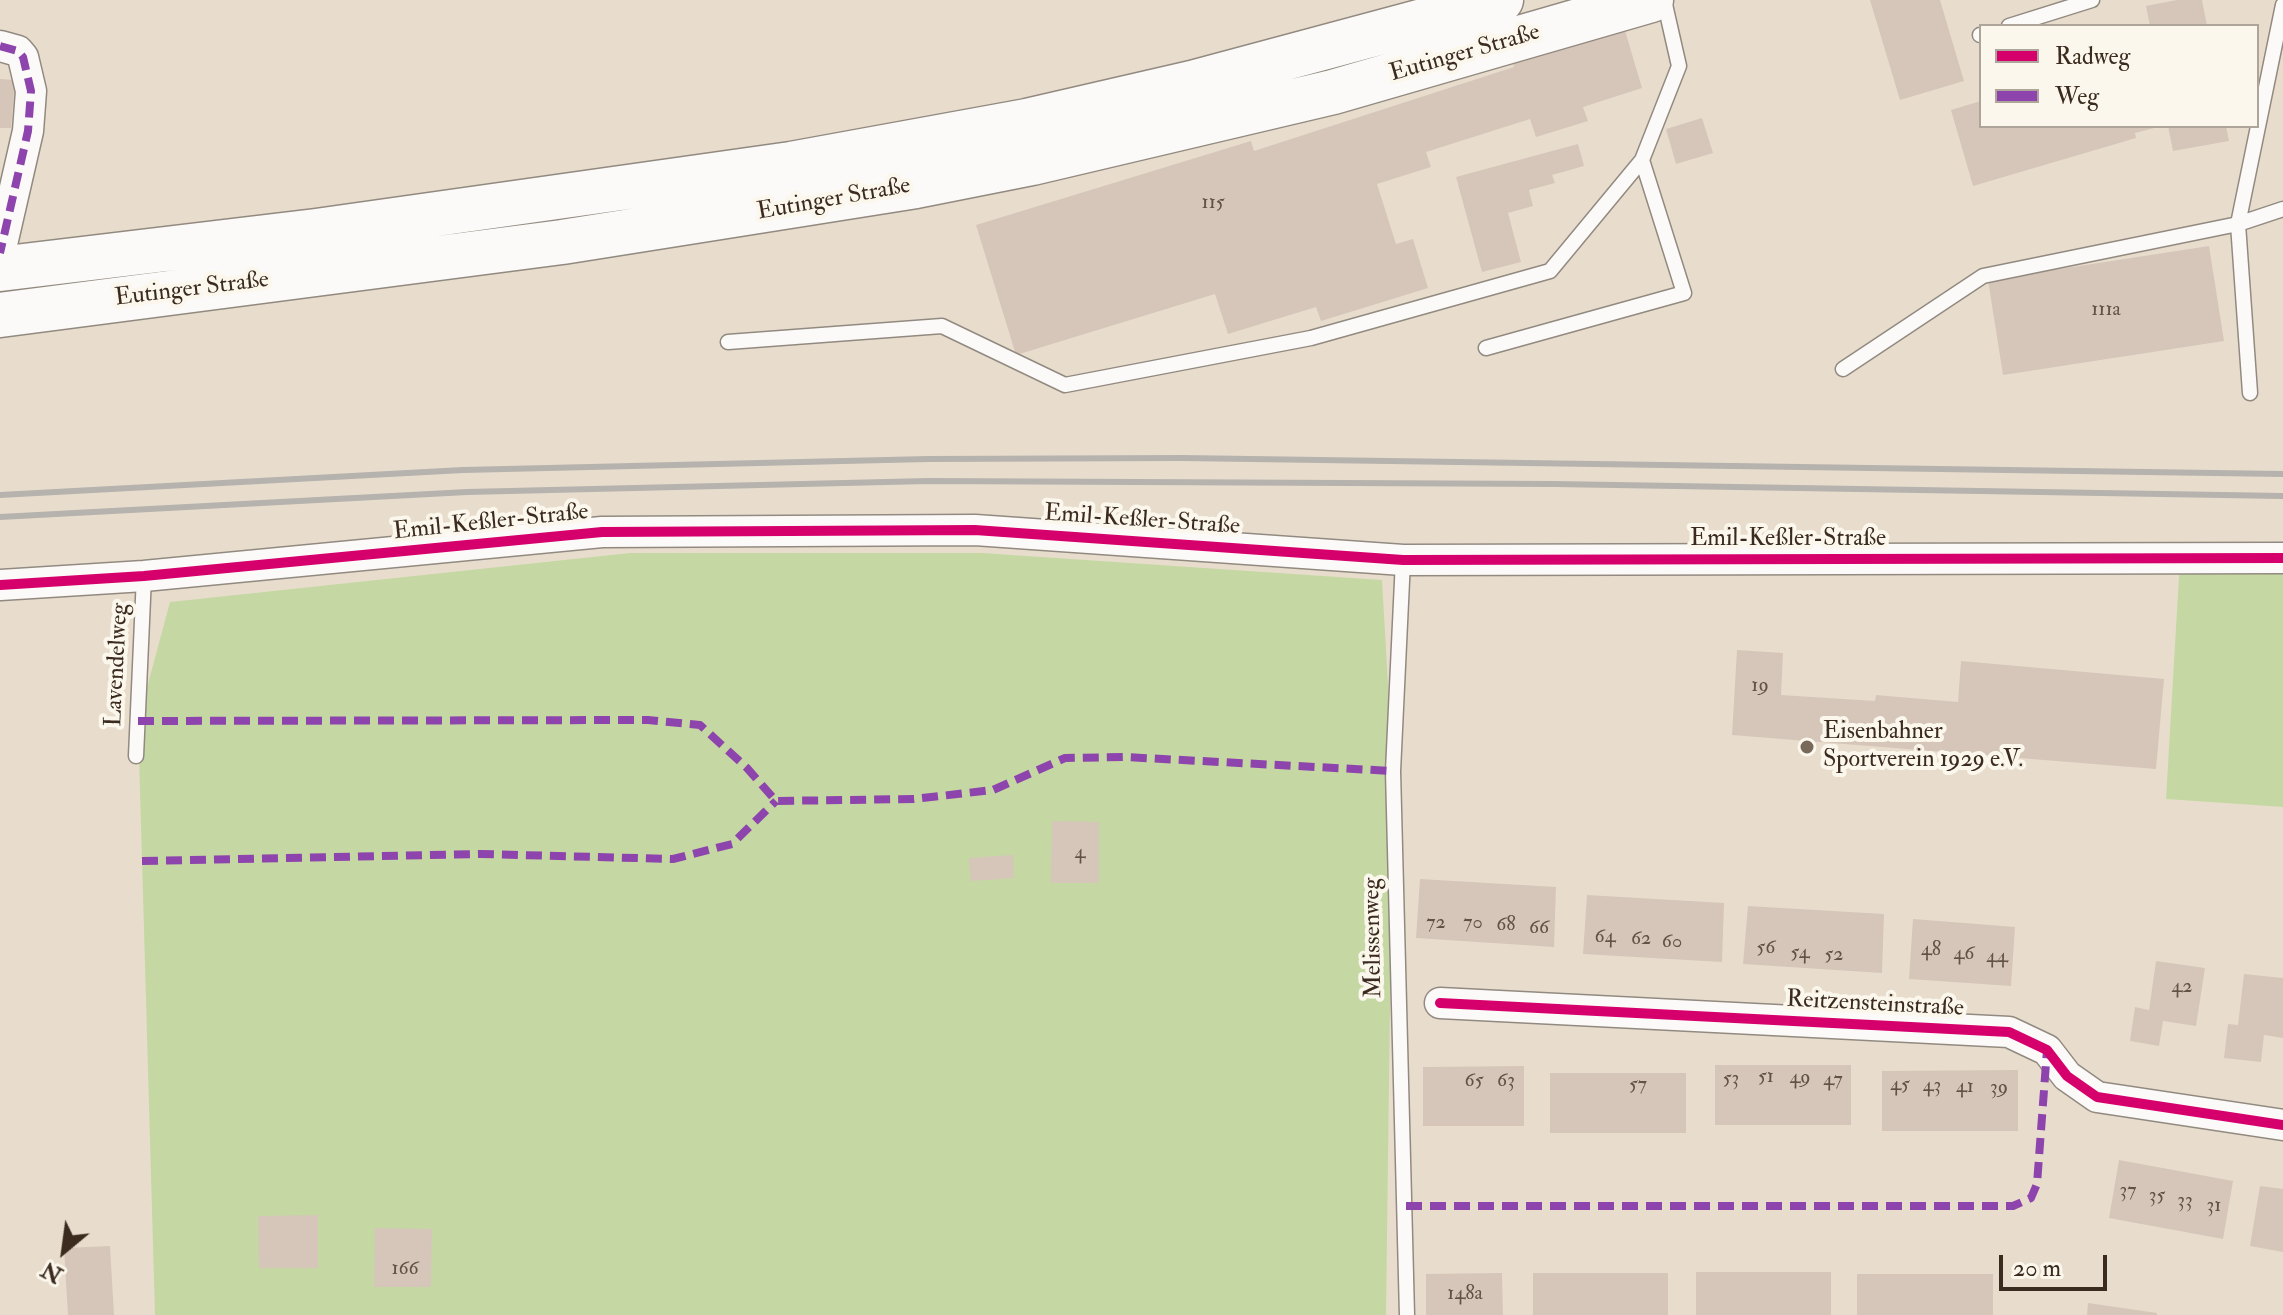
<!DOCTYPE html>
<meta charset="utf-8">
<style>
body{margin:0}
#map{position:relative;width:2283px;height:1315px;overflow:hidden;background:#e8ddcd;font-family:"IM FELL Double Pica",serif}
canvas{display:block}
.legend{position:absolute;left:1979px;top:24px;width:280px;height:104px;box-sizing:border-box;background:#fbf7ec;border:2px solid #aea59a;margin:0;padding:10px 14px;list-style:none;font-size:24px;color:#3b2a1e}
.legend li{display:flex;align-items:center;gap:16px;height:40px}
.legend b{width:40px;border:2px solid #aea59a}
.north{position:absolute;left:24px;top:1211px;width:80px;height:80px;-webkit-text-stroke:6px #fbf7ec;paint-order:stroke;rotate:209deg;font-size:22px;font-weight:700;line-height:32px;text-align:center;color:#3b2a1e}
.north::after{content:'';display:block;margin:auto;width:28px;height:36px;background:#3b2a1e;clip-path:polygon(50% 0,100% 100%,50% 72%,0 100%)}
.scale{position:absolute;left:1999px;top:1255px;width:108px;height:36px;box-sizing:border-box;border:4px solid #3b2a1e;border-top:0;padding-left:10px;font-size:24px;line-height:28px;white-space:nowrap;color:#3b2a1e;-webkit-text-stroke:6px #fbf7ec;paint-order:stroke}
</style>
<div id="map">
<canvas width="2283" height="1315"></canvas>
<ul class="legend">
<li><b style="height:10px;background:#d6006c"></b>Radweg</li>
<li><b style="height:10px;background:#8e44ad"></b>Weg</li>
</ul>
<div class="north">N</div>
<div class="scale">20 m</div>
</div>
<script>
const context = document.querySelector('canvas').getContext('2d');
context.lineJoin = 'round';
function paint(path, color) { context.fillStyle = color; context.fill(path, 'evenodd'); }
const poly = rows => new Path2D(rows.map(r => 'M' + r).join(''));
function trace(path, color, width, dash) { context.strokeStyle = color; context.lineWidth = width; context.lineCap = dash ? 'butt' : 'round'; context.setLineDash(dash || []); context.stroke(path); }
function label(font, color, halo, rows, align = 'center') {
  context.font = font + ' "IM FELL Double Pica",serif'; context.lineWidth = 8; context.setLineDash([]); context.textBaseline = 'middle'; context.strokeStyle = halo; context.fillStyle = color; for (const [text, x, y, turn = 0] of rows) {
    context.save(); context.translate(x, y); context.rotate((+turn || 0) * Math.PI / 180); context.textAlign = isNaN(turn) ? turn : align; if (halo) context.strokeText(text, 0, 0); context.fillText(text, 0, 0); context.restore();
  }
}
paint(poly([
 [630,553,982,553,1382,580,1393,771,1386,1315,155,1315,138,721,170,602],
 [2180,559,2283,566,2283,807,2166,799]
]), '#c5d8a3');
paint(poly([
 [1870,0,1940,0,1964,81,1900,100],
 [2177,0,2202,0,2207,26,2150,26,2146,6],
 [1624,27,1642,88,1583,107,1588,121,1536,137,1530,119,1426,152,1431,167,1377,184,1396,244,1413,239,1428,288,1321,321,1316,307,1228,334,1215,294,1016,355,976,225,1251,141,1254,151,1514,67,1512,61],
 [0,79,15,80,11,128,0,128],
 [1981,101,1981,126,2158,127,2135,133,2136,138,1973,186,1951,110],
 [1702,118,1713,153,1676,164,1666,129],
 [2168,126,2226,126,2229,141,2173,151],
 [1578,144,1584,166,1552,175,1555,183,1529,190,1533,206,1508,213,1521,262,1482,272,1456,177],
 [2209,246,2224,341,2003,375,1988,280],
 [1737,650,1783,653,1781,695,1875,701,1876,695,1958,702,1961,661,2164,679,2156,769,1732,735],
 [1052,821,1099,822,1099,883,1051,883],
 [1013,855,1014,878,971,881,969,858],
 [1420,879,1556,887,1554,947,1416,938],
 [1587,895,1724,903,1722,962,1583,954],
 [1748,906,1884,914,1882,973,1743,964],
 [1913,919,2015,927,2011,986,1909,979],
 [2156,961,2205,968,2196,1026,2163,1021,2159,1046,2130,1041,2135,1007,2149,1010],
 [2244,974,2283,978,2283,1038,2264,1035,2261,1062,2224,1058,2228,1024,2238,1025],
 [1715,1065,1851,1065,1851,1125,1715,1125],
 [1524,1066,1524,1126,1423,1126,1423,1067],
 [2018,1070,2018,1131,1882,1131,1882,1071],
 [1550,1073,1686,1073,1686,1133,1550,1133],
 [2119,1160,2233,1181,2223,1239,2109,1218],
 [2260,1186,2283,1189,2283,1252,2250,1246],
 [318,1215,318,1268,259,1268,258,1216],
 [375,1228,432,1229,431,1287,374,1287],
 [110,1246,114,1315,68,1315,64,1248],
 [1696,1272,1831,1272,1831,1315,1696,1315],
 [1502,1273,1503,1315,1426,1315,1426,1274],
 [1533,1273,1668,1273,1668,1315,1533,1315],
 [1857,1274,1993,1274,1993,1315,1857,1315],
 [2088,1303,2157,1313,2157,1315,2087,1315]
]), '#d5c6b9');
const service = poly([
 [2009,26,2092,0],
 [1980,35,1981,35],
 [728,342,942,326,1065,385,1311,338,1550,271,1642,160,1679,66,1664,0],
 [1486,348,1684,293,1642,160],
 [1843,369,1983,276,2238,224,2283,209],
 [2250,393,2238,224,2283,5],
 [1403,560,1393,771,1407,1315],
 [136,756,144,576]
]);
const minor = poly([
 [0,46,18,51,23,57,31,91,28,131,0,253],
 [0,585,144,576,602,532,975,530,1403,560,2283,558],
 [1440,1003,2009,1032,2047,1050,2067,1076,2097,1097,2283,1125]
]);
const primary = poly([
 [0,269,316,231,791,164,1027,121,1192,83,1501,0],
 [0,315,562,242,916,186,1032,163,1333,92,1651,0]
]);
trace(service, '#928a80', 17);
trace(minor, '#928a80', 33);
trace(primary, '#928a80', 47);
trace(service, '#fcfaf8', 14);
trace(minor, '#fcfaf8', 30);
trace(primary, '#fcfaf8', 44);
trace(poly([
 [0,495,463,470,928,459,1182,458,2283,474],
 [0,517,467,492,928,481,1554,484,2283,496]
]), '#b6b2ae', 6);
trace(poly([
 [0,46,18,51,23,57,31,91,28,131,0,253],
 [138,721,648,720,700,725,747,768,776,801,914,799,993,790,1065,758,1124,757,1393,771],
 [142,861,480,854,673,859,732,844,776,801],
 [1406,1206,2013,1206,2031,1198,2037,1184,2047,1050]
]), '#8e44ad', 8, [16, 8]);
trace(poly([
 [0,585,144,576,602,532,975,530,1403,560,2283,558],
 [1440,1003,2009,1032,2047,1050,2067,1076,2097,1097,2283,1125]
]), '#d6006c', 10);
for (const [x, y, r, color] of [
 [1807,747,8,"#78695b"]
]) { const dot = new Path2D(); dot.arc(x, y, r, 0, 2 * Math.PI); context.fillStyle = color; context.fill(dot); trace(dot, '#fbf7ec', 3); }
label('20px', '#625246', null, [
 ["115",1213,204],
 ["111a",2106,311],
 ["19",1760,687],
 ["4",1080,854],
 ["72",1436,924],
 ["70",1473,924],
 ["68",1506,926],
 ["66",1539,929],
 ["64",1605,938],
 ["62",1641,940],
 ["60",1672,943],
 ["56",1766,949],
 ["48",1931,951],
 ["54",1800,954],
 ["46",1964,955],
 ["52",1834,956],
 ["44",1997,958],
 ["42",2182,988],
 ["51",1766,1078],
 ["49",1800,1079],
 ["53",1731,1080],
 ["47",1833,1081],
 ["65",1474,1082],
 ["63",1506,1082],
 ["57",1638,1086],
 ["45",1900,1086],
 ["43",1932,1087],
 ["41",1965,1088],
 ["39",1999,1089],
 ["37",2128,1192],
 ["35",2157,1197],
 ["33",2185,1202],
 ["31",2214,1207],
 ["166",405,1270],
 ["148a",1465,1295]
]);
label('24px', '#3b2a1e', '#fbf7ec', [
 ["Eutinger Straße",1465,54,-16],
 ["Eutinger Straße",834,200,-10],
 ["Eutinger Straße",192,290,-7],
 ["Emil-Keßler-Straße",1142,521,4],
 ["Emil-Keßler-Straße",491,523,-6],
 ["Emil-Keßler-Straße",1788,540],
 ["Lavendelweg",118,665,-87],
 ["Melissenweg",1374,938,-91],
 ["Reitzensteinstraße",1875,1005,3]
]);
label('24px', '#3b2a1e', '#fbf7ec', [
 ["Eisenbahner",1823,733],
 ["Sportverein 1929 e.V.",1823,761]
], 'left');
</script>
